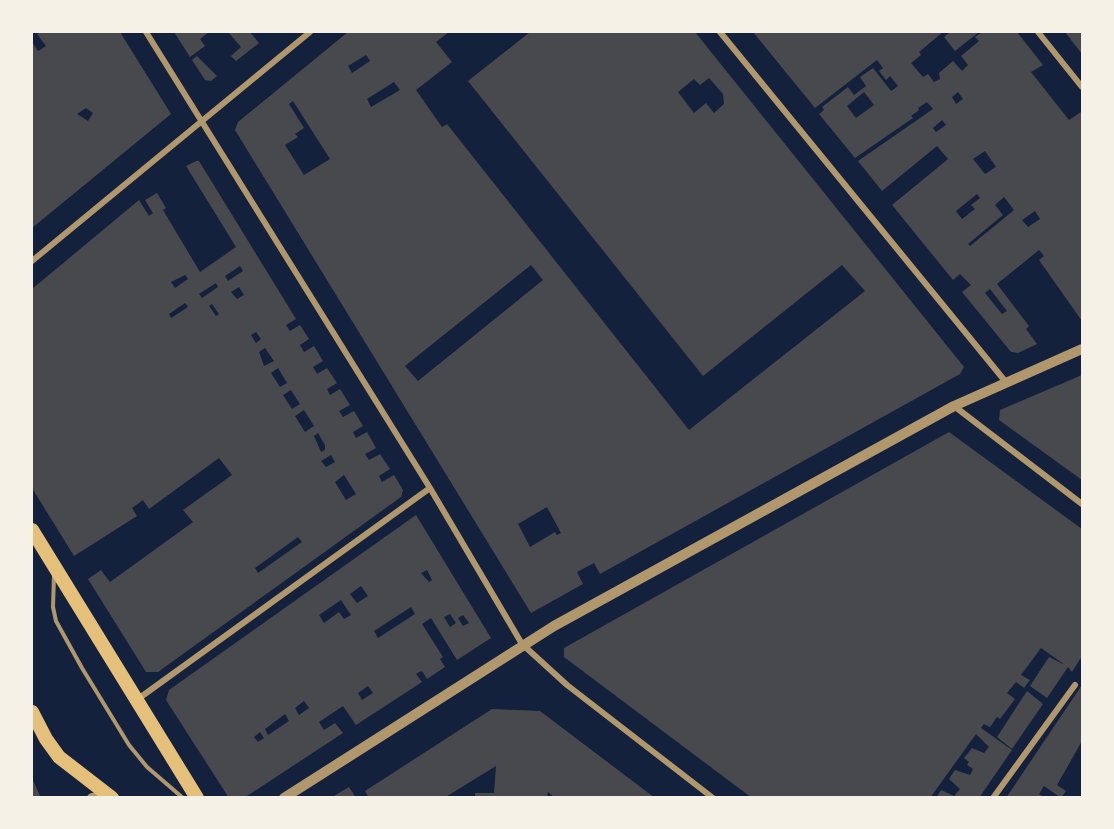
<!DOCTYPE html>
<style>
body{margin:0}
#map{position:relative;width:1114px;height:829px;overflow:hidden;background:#14213d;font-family:"Noto Sans",sans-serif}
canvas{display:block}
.frame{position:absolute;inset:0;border:33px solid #f6f1e7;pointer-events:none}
</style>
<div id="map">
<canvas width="1114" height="829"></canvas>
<div class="frame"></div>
</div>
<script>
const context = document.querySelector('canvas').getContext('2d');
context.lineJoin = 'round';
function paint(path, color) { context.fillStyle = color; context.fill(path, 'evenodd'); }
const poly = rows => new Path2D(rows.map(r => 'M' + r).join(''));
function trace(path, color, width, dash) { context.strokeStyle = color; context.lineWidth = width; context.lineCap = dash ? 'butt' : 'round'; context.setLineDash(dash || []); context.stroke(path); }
paint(poly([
 [40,32,120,32,171,114,32,228,32,42,38,51,46,46,37,34],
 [86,108,93,113,88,121,77,114],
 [174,32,209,32,200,39,205,46,190,57],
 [228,32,250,32,259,43,236,61,231,56,241,47],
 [348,32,449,32,436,42,452,62,416,90,442,127,447,124,689,430,865,291,842,265,703,376,468,81,530,32,695,32,964,367,960,374,600,574,594,563,577,572,583,584,531,613,235,130,238,122],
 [366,55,370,61,352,73,348,66],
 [709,78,723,94,724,104,714,113,706,103,694,113,678,92,694,79,700,85],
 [394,82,400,90,371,107,367,99],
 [293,101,330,159,304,175,285,145,298,137,295,134,304,128,289,104],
 [531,265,543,280,418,381,405,366],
 [547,507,561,533,557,535,555,532,530,547,518,524],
 [753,32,943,32,919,52,921,55,911,63,923,77,928,74,934,82,940,79,939,73,953,61,962,71,968,65,961,56,979,41,975,37,982,32,1017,32,1043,65,1031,72,1069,120,1081,112,1082,115,1082,321,1039,260,1044,256,1039,250,997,284,1029,326,1026,329,1037,344,1018,353,1011,352,962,292,971,285,960,274,953,280,892,205,948,159,937,146,882,191,858,161,933,109,927,102,918,108,919,110,911,116,913,118,855,158,819,114,824,110,822,107,848,87,854,95,866,86,860,77,873,68,891,91,898,86,890,76,886,80,879,71,883,68,877,60,815,108],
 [864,92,874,105,856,118,847,106],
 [958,92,963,99,956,104,952,97],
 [942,120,946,125,936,132,933,128],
 [985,151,996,167,985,174,973,159],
 [977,194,980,198,971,205,975,209,962,219,956,211],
 [1004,197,1014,210,970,246,968,244,1003,215,995,205],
 [1035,211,1040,219,1028,227,1022,220],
 [990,289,1007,311,1002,314,985,293],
 [950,32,979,32,955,51,944,37],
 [1065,32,1082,32,1082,54,1075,45],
 [197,56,217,76,211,81,205,80,192,60],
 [196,161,199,161,296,319,286,325,290,331,300,325,309,339,300,345,304,352,314,346,323,361,313,367,317,374,327,368,337,383,327,389,330,395,340,389,350,405,339,411,343,417,354,411,363,426,353,432,356,438,367,432,376,448,365,454,369,460,380,454,390,469,379,476,382,482,394,475,403,490,401,497,158,672,146,672,88,579,101,570,110,582,193,522,183,510,232,475,219,458,149,509,143,500,132,508,137,516,74,556,32,488,32,289,139,200,149,216,153,213,145,200,157,193,166,208,163,210,200,272,236,247,186,166],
 [240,266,243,271,228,281,225,276],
 [185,275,188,279,175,288,171,282],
 [216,283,218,287,202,298,199,294],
 [239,287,244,295,237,299,231,292],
 [185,303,188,307,171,318,169,314],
 [212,304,219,314,216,316,209,306],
 [256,332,261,339,256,343,251,335],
 [265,348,274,361,264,366,259,352],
 [278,368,287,383,280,387,271,373],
 [291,390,300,404,292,409,283,395],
 [304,410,314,426,305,432,295,416],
 [318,433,325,445,325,450,321,452,314,436],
 [331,455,335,462,326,467,321,461],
 [344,475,356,494,346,500,335,482],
 [298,537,302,542,258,573,255,568],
 [1082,375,1082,480,999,420,1000,410],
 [949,432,1082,529,1082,656,1072,672,1068,667,1047,698,1030,686,1049,657,1065,665,1041,648,1021,675,1030,680,1024,688,1016,682,1007,693,1015,699,1000,719,997,717,990,727,984,724,981,728,1012,750,979,798,936,798,941,790,954,796,960,789,949,779,955,770,970,775,973,769,967,765,969,762,964,758,972,748,984,753,989,747,976,734,930,798,752,798,564,657,564,648],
 [416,515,491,638,457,660,431,618,422,624,443,657,440,659,445,667,427,679,422,671,419,672,416,674,422,682,356,725,343,706,319,722,324,730,335,723,343,733,244,798,229,798,166,700,169,690],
 [427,570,432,580,429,582,421,573],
 [361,586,368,596,357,603,350,594],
 [341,600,351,615,344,619,339,612,324,623,319,615],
 [411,607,415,614,378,638,374,631],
 [450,614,456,623,450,627,444,617],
 [463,615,469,623,463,626,458,618],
 [368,686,373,693,362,700,358,693],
 [304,701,309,708,299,715,295,708],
 [285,714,289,721,268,735,265,729],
 [260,732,264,738,258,742,254,737],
 [1082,685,1082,741,1057,785,1066,791,1061,798,1044,786,1039,794,1045,798,1006,798],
 [1027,691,1043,704,1012,749,997,737],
 [492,709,540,711,655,798,555,798,548,792,547,798,475,798,475,793,494,793,496,766,444,798,369,798,365,791],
 [32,778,40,796,40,798,32,798],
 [349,787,356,798,332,798,337,794]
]), '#48494c');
trace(poly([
 [54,575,53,607,56,621,82,668,129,745,147,767,183,798]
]), '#b1986c', 4);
trace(poly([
 [146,32,430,488,522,644,567,685,713,798],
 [720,32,1005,381],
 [1038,32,1082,87],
 [32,261,310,32],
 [954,406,1082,504],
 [138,699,430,488],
 [993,798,1075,685]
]), '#b1986c', 6);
trace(poly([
 [92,798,108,794],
 [284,798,554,626,954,406,1082,349]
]), '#b1986c', 10);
trace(poly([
 [32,530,197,798],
 [32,712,46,739,59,757,112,798]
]), '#e5c07b', 14);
</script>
